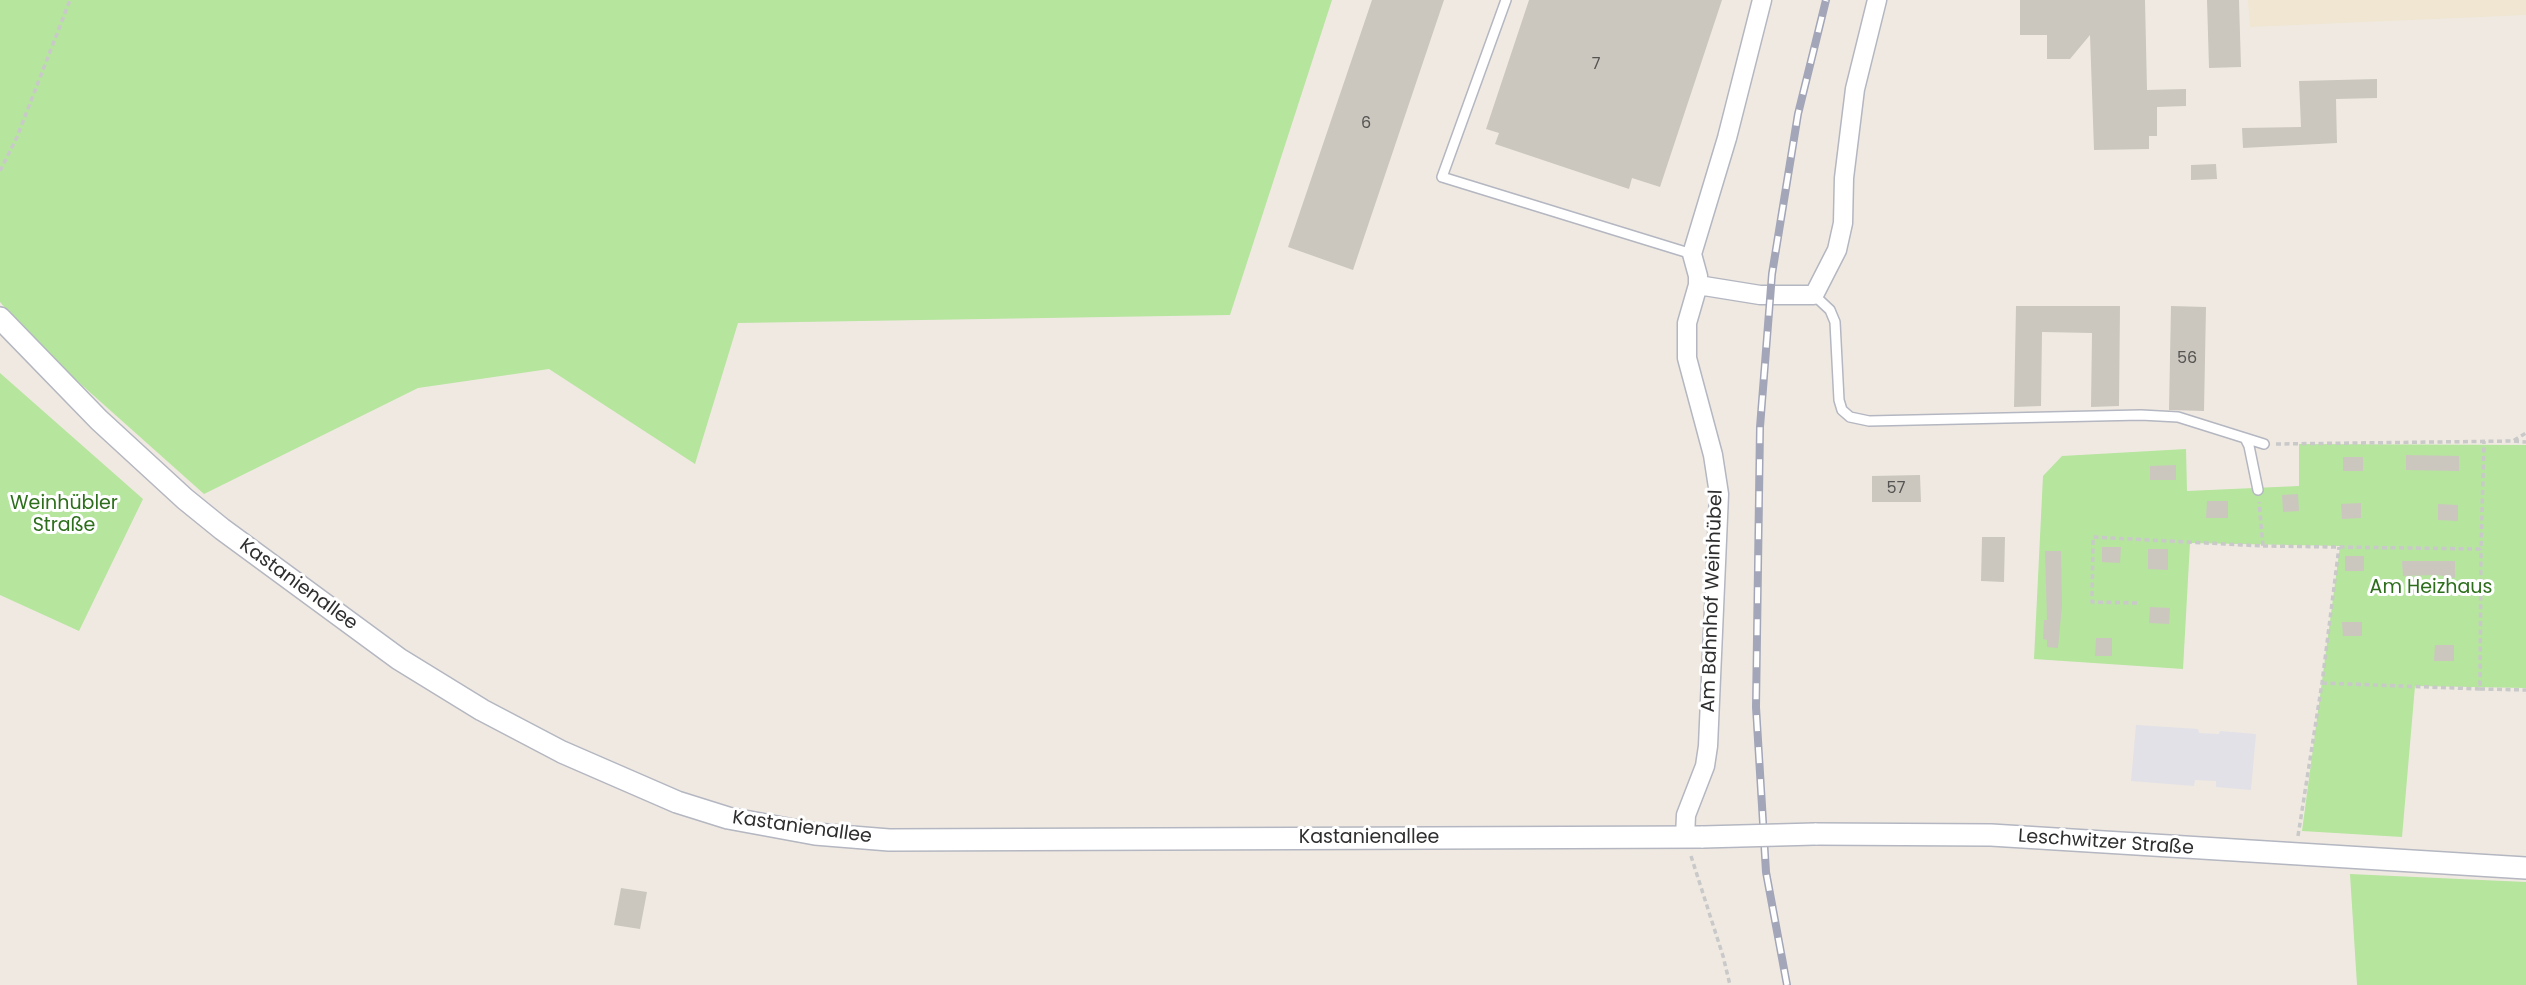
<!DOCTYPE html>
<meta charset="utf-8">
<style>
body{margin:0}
canvas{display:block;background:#efe9e1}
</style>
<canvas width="2526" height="985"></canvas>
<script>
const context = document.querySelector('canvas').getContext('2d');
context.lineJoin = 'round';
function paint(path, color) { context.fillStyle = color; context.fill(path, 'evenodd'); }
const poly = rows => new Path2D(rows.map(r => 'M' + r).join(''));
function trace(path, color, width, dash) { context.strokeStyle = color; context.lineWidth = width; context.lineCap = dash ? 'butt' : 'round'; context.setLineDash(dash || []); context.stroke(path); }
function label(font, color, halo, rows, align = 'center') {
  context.font = font + ' Poppins,sans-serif'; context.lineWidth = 6; context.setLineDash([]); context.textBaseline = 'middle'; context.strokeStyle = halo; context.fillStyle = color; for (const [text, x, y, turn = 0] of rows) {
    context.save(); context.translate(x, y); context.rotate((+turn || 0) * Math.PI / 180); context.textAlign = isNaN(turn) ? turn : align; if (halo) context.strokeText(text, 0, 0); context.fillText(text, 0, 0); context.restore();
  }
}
paint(poly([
 [2136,725,2198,729,2199,733,2219,734,2220,731,2256,734,2251,790,2216,787,2216,781,2195,780,2194,786,2131,781]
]), '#e3e1e8');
paint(poly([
 [2248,0,2526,0,2526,15,2250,27]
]), '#f0e6d1');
paint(poly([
 [0,0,1332,0,1230,315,738,323,695,464,549,369,418,388,204,494,38,346,0,302],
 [0,373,143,499,79,631,0,595],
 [2299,444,2526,445,2526,688,2415,686,2402,837,2302,831,2340,546,2190,543,2183,669,2034,659,2043,476,2062,456,2186,449,2187,491,2299,486],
 [2350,874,2526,882,2526,985,2357,985]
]), '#b6e59e');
paint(poly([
 [1372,0,1444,0,1353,270,1288,247],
 [1529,0,1722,0,1660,187,1632,178,1629,189,1495,144,1499,133,1486,129],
 [2020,0,2145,0,2147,90,2186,89,2186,106,2157,107,2157,136,2149,136,2149,149,2094,150,2090,35,2070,59,2047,59,2047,35,2020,35],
 [2207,0,2239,0,2241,67,2209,68],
 [2377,79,2377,98,2336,99,2337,143,2243,148,2242,128,2301,127,2299,81],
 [2216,164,2217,179,2191,180,2191,165],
 [2016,306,2120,306,2119,406,2091,407,2092,333,2042,332,2041,406,2014,407],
 [2171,306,2206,307,2204,411,2169,410],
 [2406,455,2459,456,2459,471,2406,470],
 [2343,457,2363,457,2363,471,2343,471],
 [2176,465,2176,480,2150,480,2150,466],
 [1920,475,1921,502,1872,502,1872,476],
 [2298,494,2299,511,2283,512,2282,495],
 [2207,501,2228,501,2228,518,2206,518],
 [2361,503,2361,518,2342,519,2341,504],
 [2438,504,2458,505,2458,521,2438,520],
 [1982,537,2005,537,2004,582,1981,581],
 [2102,547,2121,547,2120,563,2102,562],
 [2148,549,2168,549,2168,570,2148,569],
 [2045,551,2061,551,2062,606,2058,648,2047,647,2047,640,2043,639,2044,620,2047,620],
 [2345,556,2364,556,2364,571,2345,571],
 [2402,561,2455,561,2455,578,2436,575,2403,576],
 [2150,607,2170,608,2169,624,2149,623],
 [2342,622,2362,622,2362,636,2343,636],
 [2096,638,2112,638,2112,656,2095,656],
 [2435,645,2454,645,2454,661,2434,661],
 [621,888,647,892,640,929,614,925]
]), '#cbc7bf');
const service = poly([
 [1506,0,1442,177,1692,254],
 [1814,295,1830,310,1835,322,1839,400,1842,410,1850,417,1869,421,2141,415,2178,417,2264,444],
 [2245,438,2249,446,2258,490]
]);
const minor = poly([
 [1698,285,1760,295,1814,295,1837,250,1843,223,1844,178,1855,89,1877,0],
 [1685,837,1686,815,1705,766,1708,746,1719,494,1713,455,1687,358,1687,323,1698,285,1698,276,1692,254,1727,138,1762,0]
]);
const tertiary = poly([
 [0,318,99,420,185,499,222,529,399,659,482,710,562,752,677,802,728,818,815,834,889,840,1703,837],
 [1815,834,1991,835,2526,868]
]);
trace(service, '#b4b7c1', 12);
trace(minor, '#b4b7c1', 21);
trace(tertiary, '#b4b7c1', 24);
trace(poly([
 [0,171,17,137,70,0],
 [2514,441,2526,442],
 [2276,444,2513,441,2526,433],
 [2263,546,2481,549,2484,441],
 [2137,603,2092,602,2093,537,2263,546,2259,502],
 [2322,683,2480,689,2481,549],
 [2480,689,2526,690],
 [2298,836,2322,683,2339,547],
 [1691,856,1723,956,1730,985]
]), '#c9c9c9', 3.5, [5, 3.5]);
trace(service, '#fff', 9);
trace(minor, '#fff', 18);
trace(tertiary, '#fff', 21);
const rail = poly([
 [1787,985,1766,872,1756,707,1760,427,1772,274,1798,114,1826,0]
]);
trace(rail, '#a3a6b8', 8);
trace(rail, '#fff', 5, [16]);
const tertiaryBridge = poly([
 [1703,837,1815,834]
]);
trace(tertiaryBridge, '#b4b7c1', 24, []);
trace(tertiaryBridge, '#fff', 21);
label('16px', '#555452', null, [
 ["7",1596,65],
 ["6",1366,124],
 ["56",2187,359],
 ["57",1896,489]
]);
label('19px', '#2c6e1b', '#fff', [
 ["Weinhübler",64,504],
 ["Straße",64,526],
 ["Am Heizhaus",2431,588]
]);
label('19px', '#2e2e2e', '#fff', [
 ["Kastanienallee",298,585,36],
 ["Am Bahnhof Weinhübel",1713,601,-88],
 ["Kastanienallee",802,828,8],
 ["Kastanienallee",1369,838],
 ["Leschwitzer Straße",2106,843,4]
]);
</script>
